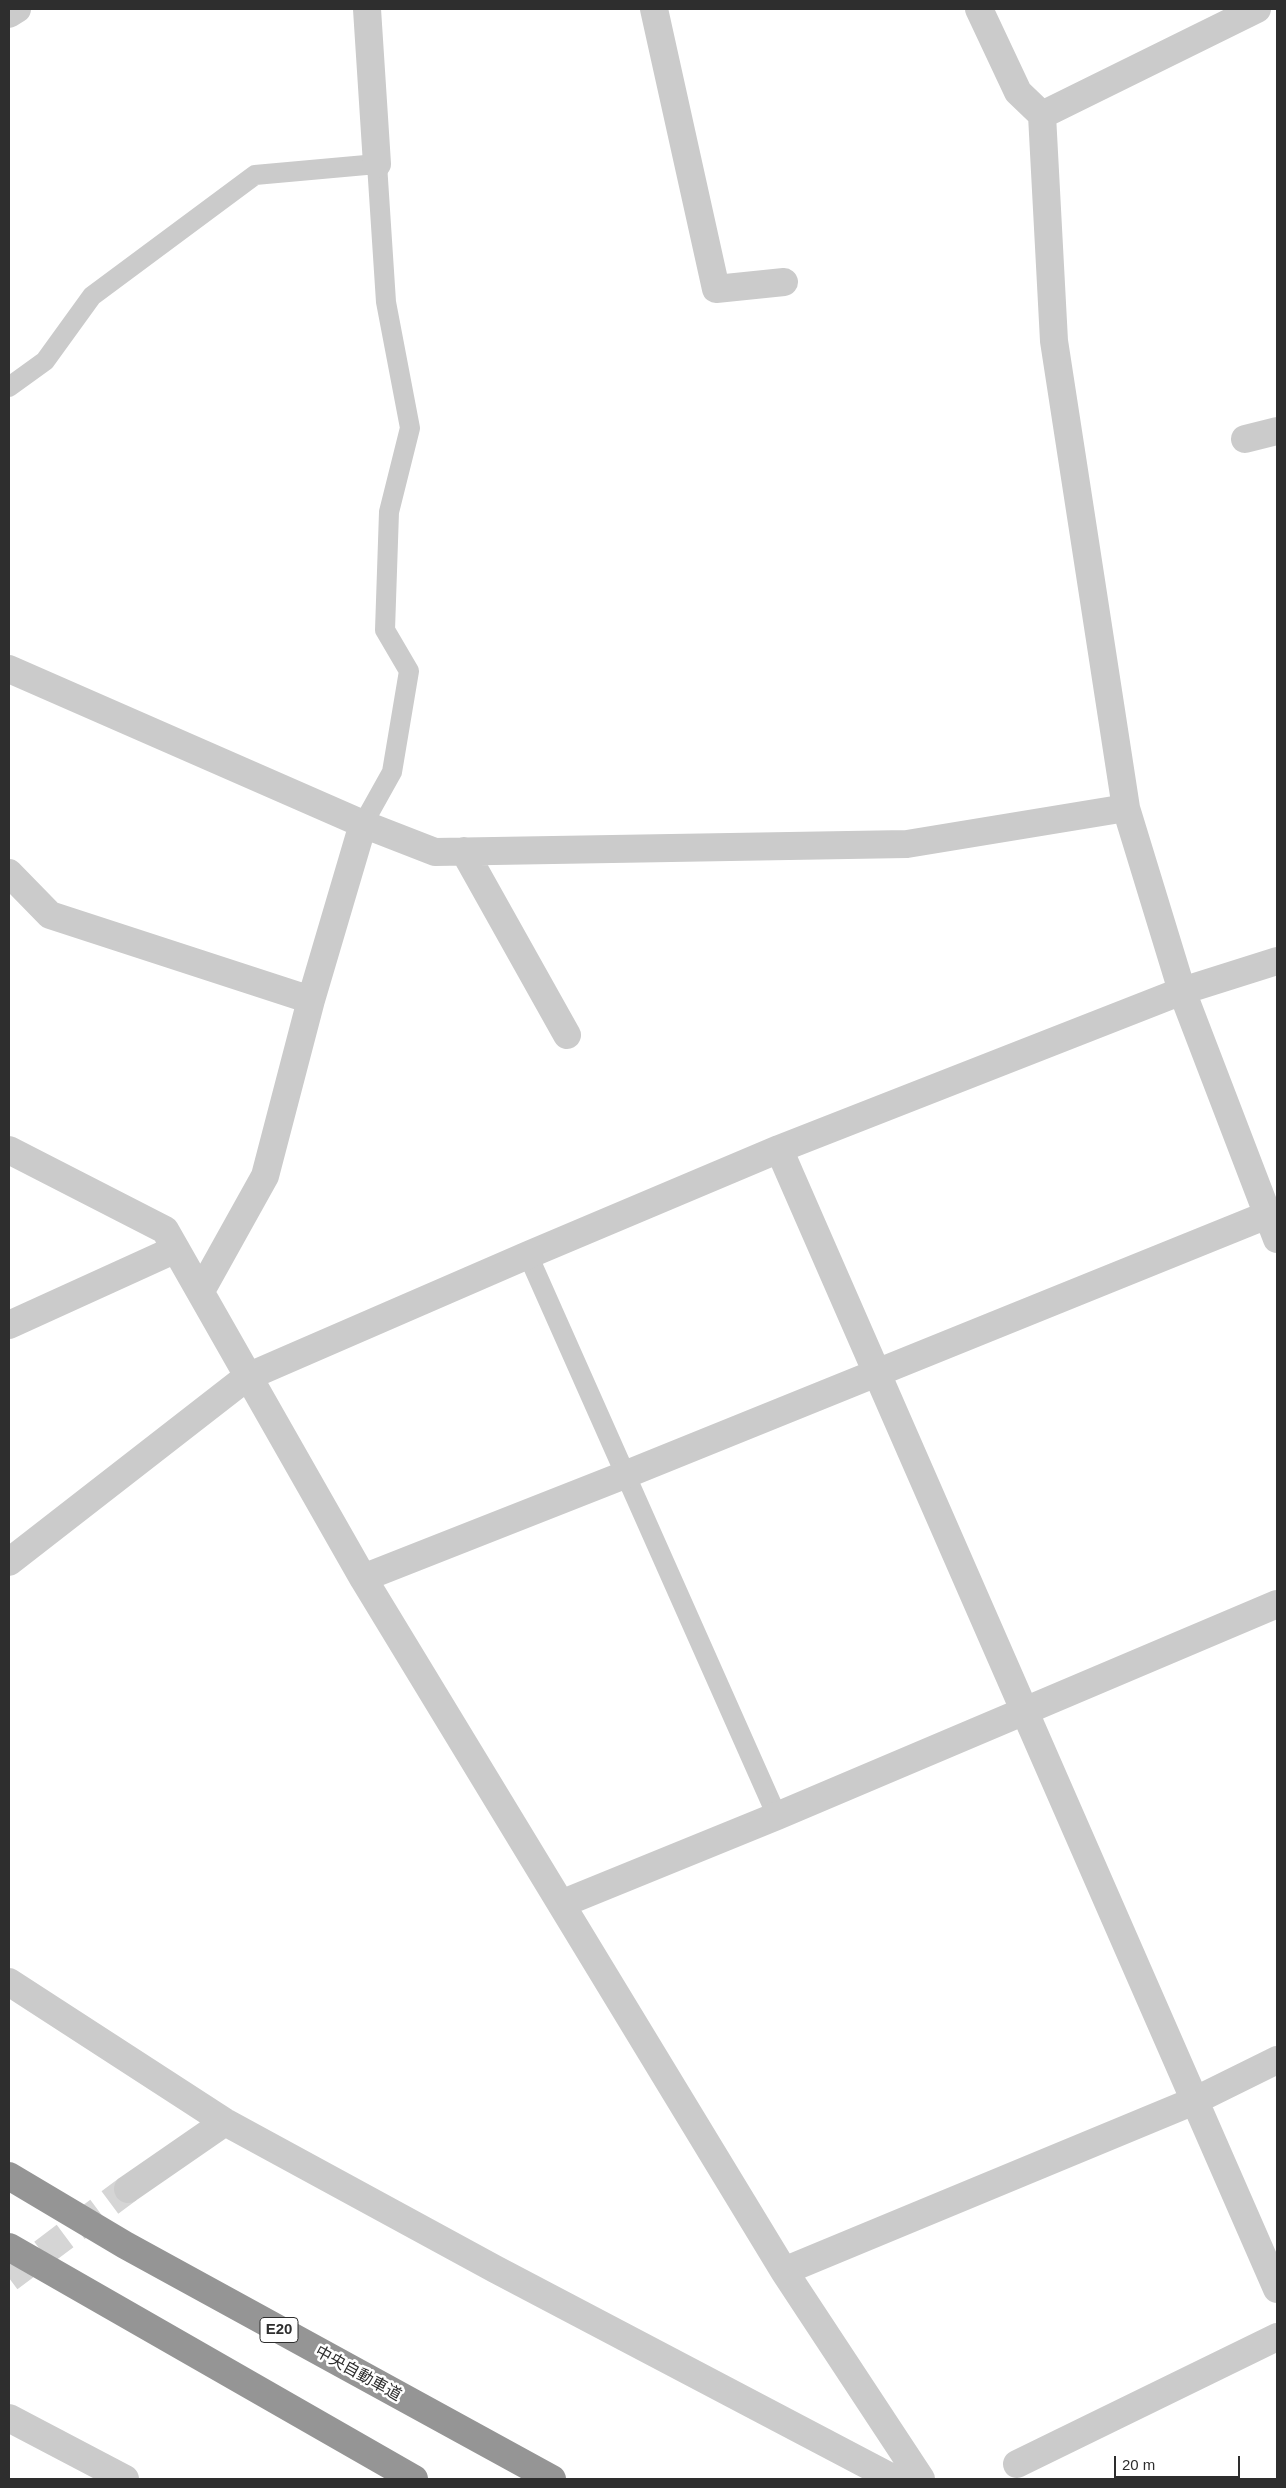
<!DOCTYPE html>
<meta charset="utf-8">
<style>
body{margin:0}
#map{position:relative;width:1286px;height:2488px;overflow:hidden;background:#fff;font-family:Helvetica,sans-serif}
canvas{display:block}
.frame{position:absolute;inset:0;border:10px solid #2e2e2e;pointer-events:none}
.scale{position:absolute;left:1114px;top:2456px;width:126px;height:22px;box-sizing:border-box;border:2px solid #2e2e2e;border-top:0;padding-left:6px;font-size:15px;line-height:18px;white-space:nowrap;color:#2e2e2e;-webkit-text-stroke:4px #fff;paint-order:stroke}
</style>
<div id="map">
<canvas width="1286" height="2488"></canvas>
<div class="frame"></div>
<div class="scale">20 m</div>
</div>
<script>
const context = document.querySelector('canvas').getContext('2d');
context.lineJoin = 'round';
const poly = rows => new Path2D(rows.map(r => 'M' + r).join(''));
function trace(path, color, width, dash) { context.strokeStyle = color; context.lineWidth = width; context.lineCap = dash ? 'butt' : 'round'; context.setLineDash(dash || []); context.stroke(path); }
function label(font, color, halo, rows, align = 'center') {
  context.font = font + ' Helvetica,"Noto Sans JP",sans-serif'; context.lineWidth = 5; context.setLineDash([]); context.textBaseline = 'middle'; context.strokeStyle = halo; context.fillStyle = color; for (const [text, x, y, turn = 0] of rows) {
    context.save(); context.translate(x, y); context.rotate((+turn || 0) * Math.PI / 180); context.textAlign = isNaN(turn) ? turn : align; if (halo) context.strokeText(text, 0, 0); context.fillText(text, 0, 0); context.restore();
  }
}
trace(poly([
 [9,2278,128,2189]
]), '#d5d5d5', 28, [28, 14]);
trace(poly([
 [9,387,45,361,92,296,255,175,377,164,386,302,410,428,389,512,385,630,409,671,392,772,363,824],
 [528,1255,777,1816]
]), '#cbcbcb', 20);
trace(poly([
 [367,9,377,164],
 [654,9,716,289,784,282],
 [979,9,1018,92,1042,115,1054,341,1126,808,1182,991,1277,1239],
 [9,14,17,9],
 [1042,115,1257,9],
 [1245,439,1277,431],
 [9,669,363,824,435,852,907,844,1126,808],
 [464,851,567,1035],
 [9,873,50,915,311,1000],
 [779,1149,1277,2289],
 [9,1150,165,1230,363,1578,784,2271,921,2479],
 [201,1291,265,1176,311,1000,363,824],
 [9,1325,176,1249],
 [9,1562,247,1377,528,1255,779,1149,1182,991,1277,961],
 [363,1578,627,1474,1267,1215],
 [561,1904,777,1816,1277,1604],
 [9,1982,225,2122,495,2269,894,2479],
 [128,2189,225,2122],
 [784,2271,1194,2101,1277,2060],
 [9,2418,125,2479],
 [1017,2464,1277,2337]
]), '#cbcbcb', 28);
trace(poly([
 [9,2176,125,2245,552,2479],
 [9,2247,414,2479]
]), '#959595', 28);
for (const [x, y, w] of [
 [279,2330,38]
]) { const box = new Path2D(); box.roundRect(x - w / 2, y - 12.5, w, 25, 4); context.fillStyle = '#fff'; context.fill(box); trace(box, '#2e2e2e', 1); }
label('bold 15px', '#2e2e2e', null, [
 ["E20",279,2330]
]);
label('16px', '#2e2e2e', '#fff', [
 ["中央自動車道",358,2374,29]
]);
</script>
